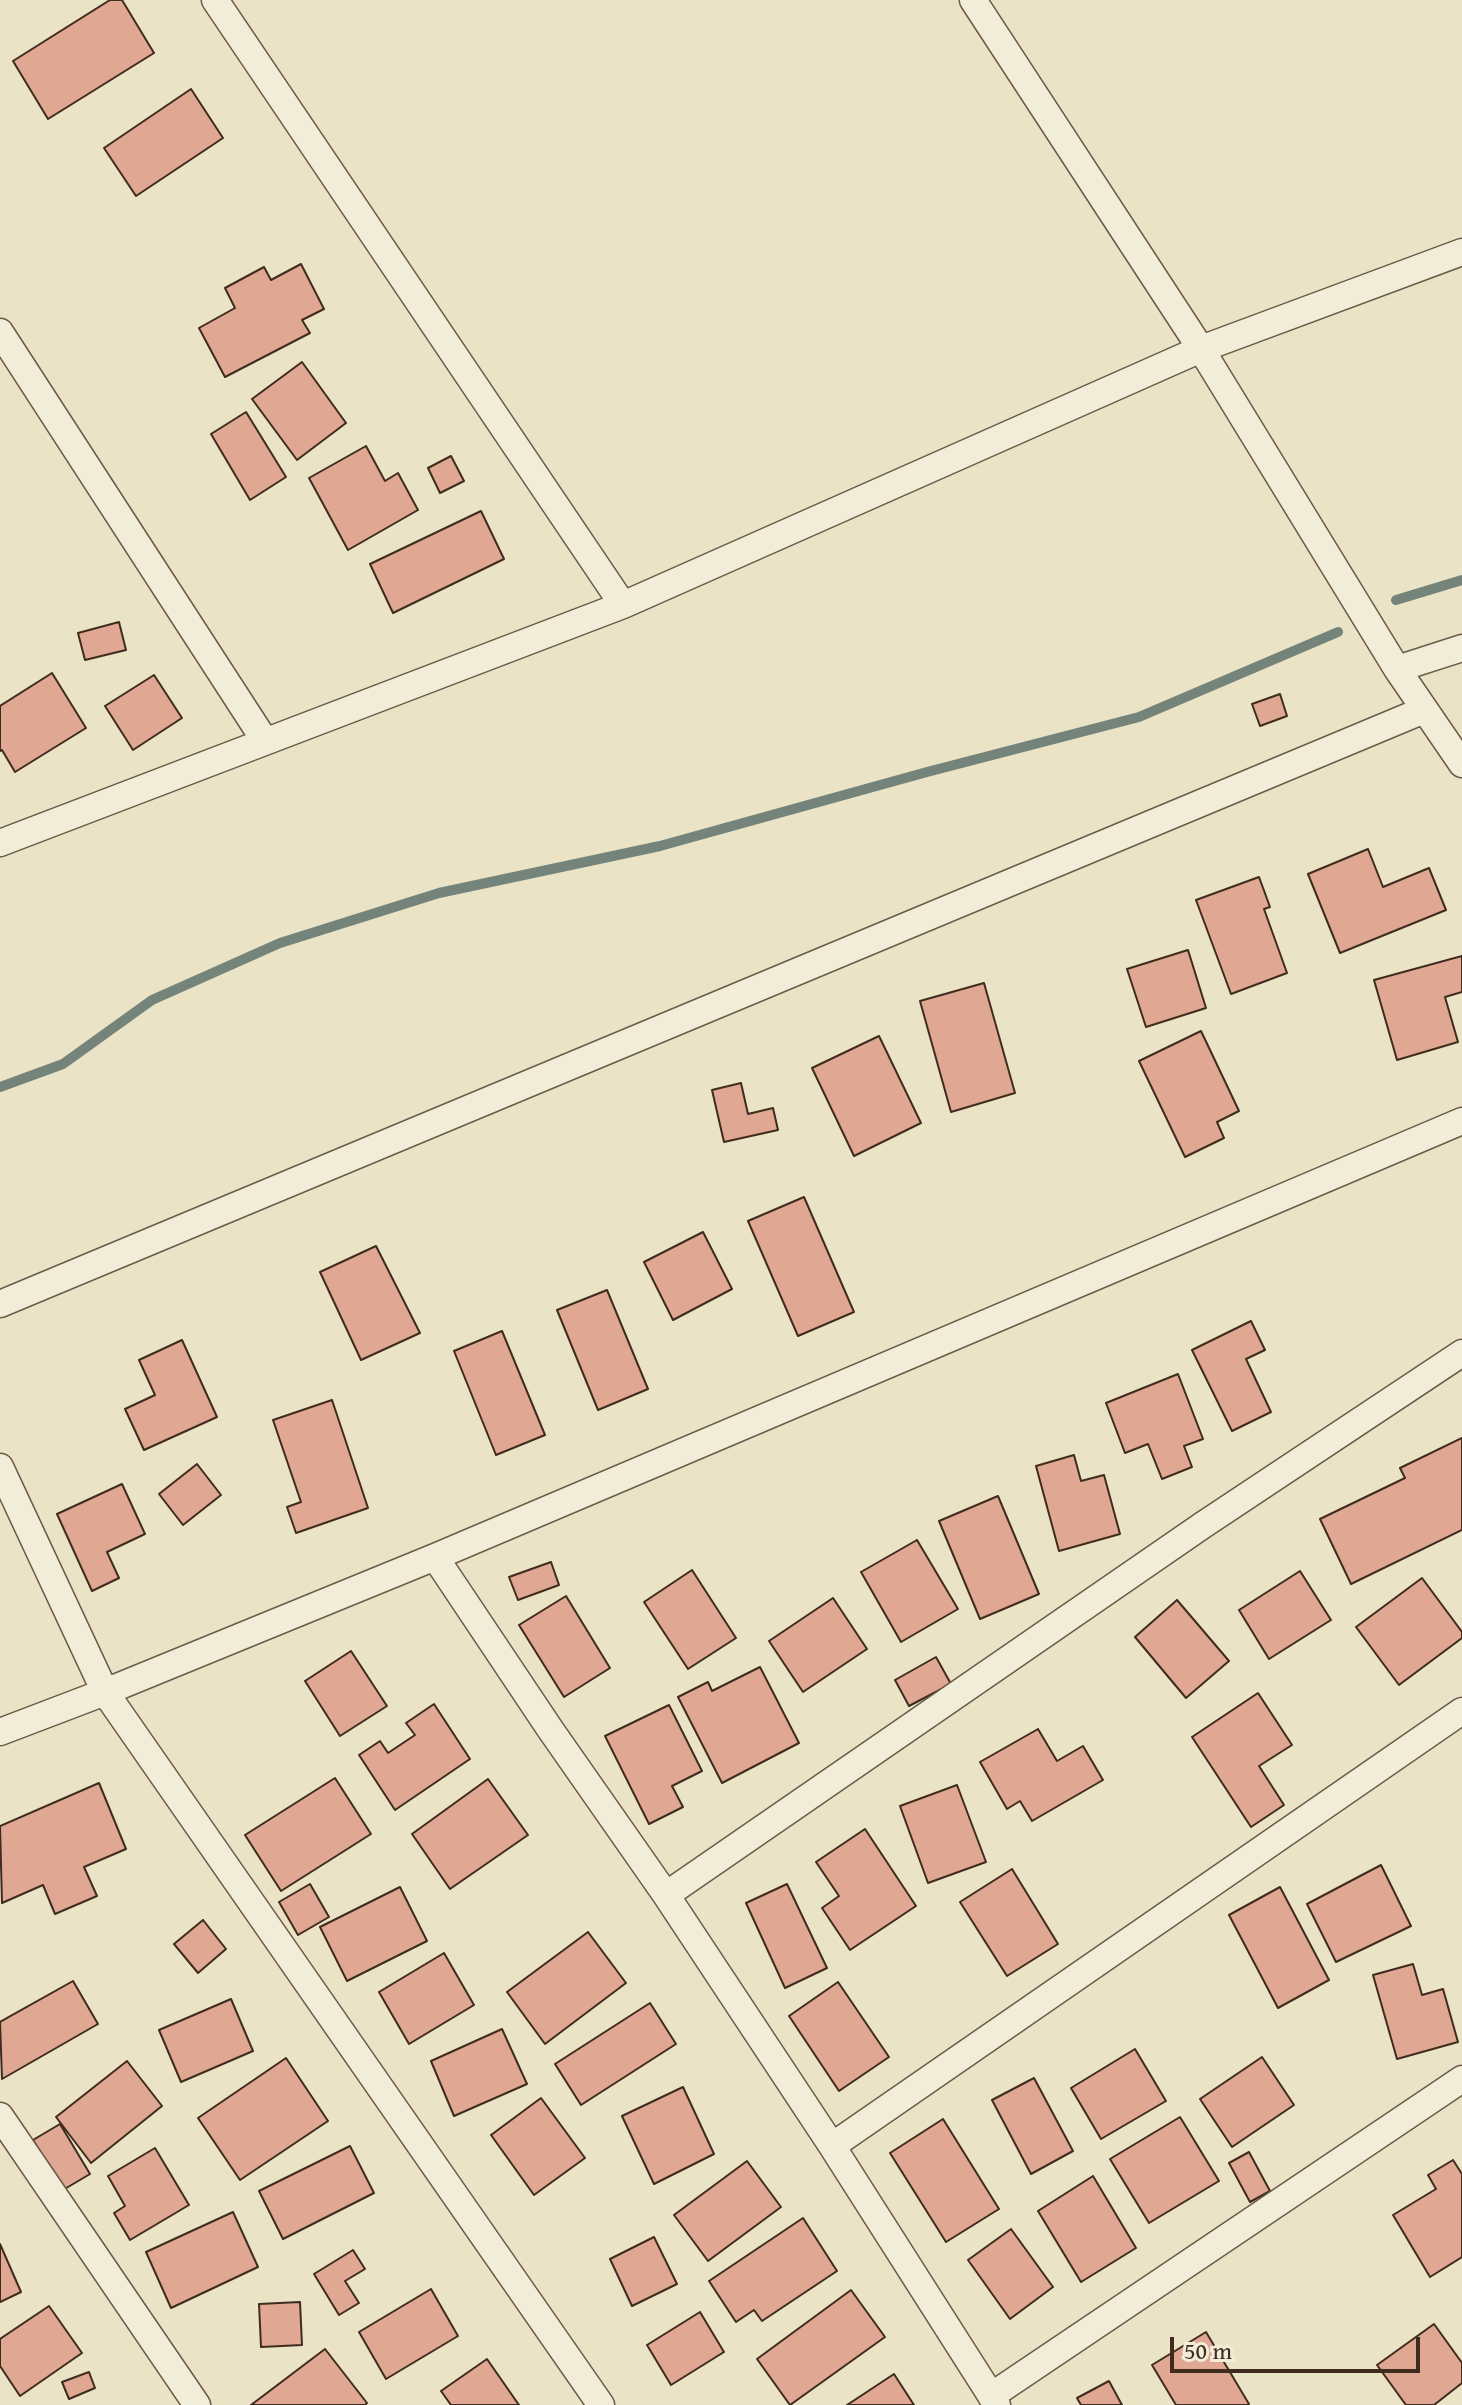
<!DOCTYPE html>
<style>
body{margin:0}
#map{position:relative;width:1462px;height:2405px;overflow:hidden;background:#ebe3c5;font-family:"Gentium Book Plus",serif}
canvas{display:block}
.scale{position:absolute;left:1170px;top:2337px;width:250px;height:36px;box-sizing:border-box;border:4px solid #3f2c1f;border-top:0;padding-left:10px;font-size:24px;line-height:28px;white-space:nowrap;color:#3f2c1f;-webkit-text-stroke:6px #f2edd9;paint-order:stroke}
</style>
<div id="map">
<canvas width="1462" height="2405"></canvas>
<div class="scale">50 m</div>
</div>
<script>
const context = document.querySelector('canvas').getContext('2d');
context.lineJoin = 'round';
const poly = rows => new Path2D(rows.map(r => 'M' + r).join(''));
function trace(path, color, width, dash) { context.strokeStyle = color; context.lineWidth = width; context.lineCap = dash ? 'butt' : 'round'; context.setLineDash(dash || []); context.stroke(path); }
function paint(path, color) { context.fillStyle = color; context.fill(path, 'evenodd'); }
trace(poly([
 [1396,600,1462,580],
 [0,1087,63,1064,152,1000,280,943,439,893,660,846,927,772,1139,717,1338,632]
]), '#74847b', 10);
const building = poly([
 [110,0,122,0,154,53,48,119,13,61,110,0],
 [191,89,223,138,136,196,104,148,191,89],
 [301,264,324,309,302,320,310,333,225,377,199,328,235,308,225,288,264,267,271,280,301,264],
 [302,362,346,423,297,460,252,399,302,362],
 [246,412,286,477,250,500,211,434,246,412],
 [366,446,385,481,398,473,418,510,348,550,309,478,366,446],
 [451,456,464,481,440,493,428,468,451,456],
 [481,511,504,559,393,613,370,564,481,511],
 [119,622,126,650,85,660,78,633,119,622],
 [52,673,86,728,15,772,2,750,0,751,0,706,52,673],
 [154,675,182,718,133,750,105,706,154,675],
 [1280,694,1287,716,1260,726,1252,704,1280,694],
 [1368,849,1383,887,1429,868,1446,910,1340,953,1308,874,1368,849],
 [1259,877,1270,907,1264,909,1287,973,1231,994,1196,900,1259,877],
 [1188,950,1206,1008,1146,1027,1127,969,1188,950],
 [1462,956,1462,992,1445,997,1458,1042,1397,1060,1374,980,1462,956],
 [984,983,1015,1093,951,1112,920,1001,984,983],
 [1201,1031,1239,1111,1217,1122,1224,1138,1185,1157,1139,1061,1201,1031],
 [879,1036,921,1123,854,1156,812,1068,879,1036],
 [741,1083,748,1114,773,1108,778,1130,724,1142,712,1090,741,1083],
 [804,1197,854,1312,798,1336,748,1221,804,1197],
 [703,1232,732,1289,673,1320,644,1262,703,1232],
 [376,1246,420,1333,361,1360,320,1272,376,1246],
 [607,1290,648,1389,598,1410,557,1310,607,1290],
 [1251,1321,1265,1350,1246,1359,1271,1412,1232,1431,1192,1350,1251,1321],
 [502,1331,545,1435,496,1455,454,1351,502,1331],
 [182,1340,217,1417,144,1450,125,1409,155,1395,139,1360,182,1340],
 [1178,1374,1203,1439,1184,1446,1192,1467,1162,1479,1148,1444,1125,1453,1106,1403,1178,1374],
 [332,1400,368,1508,296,1533,287,1507,301,1502,273,1420,332,1400],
 [1462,1438,1462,1530,1351,1584,1320,1519,1405,1478,1400,1468,1462,1438],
 [1074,1455,1081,1481,1104,1475,1120,1534,1059,1551,1036,1466,1074,1455],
 [197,1464,221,1495,183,1525,159,1494,197,1464],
 [122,1484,145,1534,107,1552,119,1578,92,1591,57,1514,122,1484],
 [998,1496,1039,1594,980,1619,939,1521,998,1496],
 [917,1540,958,1609,901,1642,861,1572,917,1540],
 [551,1562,559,1585,518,1600,509,1577,551,1562],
 [692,1570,736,1638,688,1669,644,1602,692,1570],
 [1300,1571,1331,1620,1269,1659,1239,1610,1300,1571],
 [1422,1578,1462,1632,1462,1638,1399,1685,1356,1627,1422,1578],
 [566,1596,610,1668,564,1697,519,1625,566,1596],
 [833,1598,867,1649,803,1692,769,1641,833,1598],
 [1177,1600,1229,1661,1186,1698,1135,1637,1177,1600],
 [351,1651,387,1706,340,1736,305,1681,351,1651],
 [936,1657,951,1684,909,1706,895,1680,936,1657],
 [760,1667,799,1743,722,1783,678,1697,708,1682,712,1691,760,1667],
 [1258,1693,1292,1745,1259,1766,1284,1805,1251,1827,1192,1737,1258,1693],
 [434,1704,470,1759,395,1810,359,1755,380,1741,388,1753,415,1735,406,1723,434,1704],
 [669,1705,702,1771,672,1786,683,1807,649,1824,605,1736,669,1705],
 [1038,1729,1057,1761,1083,1746,1103,1780,1032,1821,1020,1801,1007,1809,980,1762,1038,1729],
 [335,1778,371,1834,281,1891,245,1835,335,1778],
 [488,1779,528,1835,450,1889,412,1834,488,1779],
 [99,1783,126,1849,84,1867,97,1896,55,1914,43,1885,2,1903,0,1826,99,1783],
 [957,1785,986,1862,928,1883,900,1806,957,1785],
 [865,1829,916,1906,850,1950,822,1908,839,1896,816,1862,865,1829],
 [1381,1865,1411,1926,1336,1962,1307,1904,1381,1865],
 [1012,1869,1058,1944,1007,1976,960,1902,1012,1869],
 [310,1884,329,1917,298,1935,279,1902,310,1884],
 [787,1884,827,1968,785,1988,746,1903,787,1884],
 [400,1887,427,1941,347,1981,320,1927,400,1887],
 [1280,1887,1329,1980,1278,2008,1229,1915,1280,1887],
 [203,1920,226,1949,198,1973,174,1944,203,1920],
 [588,1932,626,1983,545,2044,507,1992,588,1932],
 [444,1953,474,2005,409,2044,379,1992,444,1953],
 [1413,1964,1422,1995,1443,1989,1458,2042,1397,2059,1373,1975,1413,1964],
 [73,1981,98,2024,2,2079,0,2022,73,1981],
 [838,1982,889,2057,839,2091,789,2016,838,1982],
 [231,1999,253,2051,181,2082,159,2030,231,1999],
 [650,2003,676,2044,581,2105,555,2064,650,2003],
 [502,2029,527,2084,454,2116,431,2061,502,2029],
 [1135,2049,1166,2101,1101,2139,1071,2088,1135,2049],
 [1262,2057,1294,2105,1232,2147,1200,2099,1262,2057],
 [286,2058,328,2121,240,2180,198,2118,286,2058],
 [127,2061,162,2106,91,2163,56,2117,127,2061],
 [1034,2078,1073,2151,1031,2174,992,2100,1034,2078],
 [683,2087,714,2154,654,2184,622,2116,683,2087],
 [541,2098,585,2158,534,2195,491,2135,541,2098],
 [1180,2117,1219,2181,1149,2223,1110,2159,1180,2117],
 [943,2119,999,2209,946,2242,890,2153,943,2119],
 [60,2124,90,2174,63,2190,33,2140,60,2124],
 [350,2146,374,2193,283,2239,259,2191,350,2146],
 [155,2148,189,2205,130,2240,114,2213,125,2206,108,2176,155,2148],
 [1249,2152,1270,2191,1250,2202,1229,2163,1249,2152],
 [1453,2160,1462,2174,1462,2257,1430,2277,1393,2215,1436,2189,1428,2175,1453,2160],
 [747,2161,781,2207,708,2261,674,2215,747,2161],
 [1093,2176,1136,2248,1081,2282,1038,2211,1093,2176],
 [233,2212,258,2267,171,2308,146,2252,233,2212],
 [803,2218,837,2271,762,2321,754,2310,736,2322,709,2281,803,2218],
 [1011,2229,1053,2287,1010,2319,968,2260,1011,2229],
 [654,2237,677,2284,632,2306,610,2259,654,2237],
 [0,2244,21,2292,0,2302,0,2244],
 [353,2250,365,2269,345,2281,359,2303,339,2315,314,2274,353,2250],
 [431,2289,458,2336,386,2379,359,2332,431,2289],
 [851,2290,885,2337,790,2405,757,2359,851,2290],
 [300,2302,302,2345,261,2347,259,2304,300,2302],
 [49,2306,82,2353,20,2396,0,2366,0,2339,49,2306],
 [700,2312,724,2352,671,2385,647,2345,700,2312],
 [1434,2324,1462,2363,1462,2383,1434,2405,1406,2405,1377,2365,1434,2324],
 [1206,2332,1249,2404,1248,2405,1176,2405,1152,2365,1206,2332],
 [325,2349,367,2403,365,2405,251,2405,325,2349],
 [487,2359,519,2405,451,2405,441,2391,487,2359],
 [89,2372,95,2388,69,2399,62,2382,89,2372],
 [894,2374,914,2405,847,2405,894,2374],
 [1109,2381,1122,2405,1081,2405,1077,2398,1109,2381]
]);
paint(building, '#e0a793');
trace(building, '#3f2c1f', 2);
const street = poly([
 [215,0,623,605],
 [973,0,1201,349,1397,669,1462,764],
 [0,332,265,741],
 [1397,669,1462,648],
 [0,843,623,605,1201,349,1462,252],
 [0,1304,1424,710],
 [0,1467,105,1692,601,2405],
 [435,1557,550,1729,666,1895,832,2146,997,2405],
 [0,1732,105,1692,435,1557,1462,1121],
 [666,1895,1203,1525,1462,1353],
 [0,2116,197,2405],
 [832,2146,1462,1711],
 [991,2396,1462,2079]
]);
trace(street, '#6a5a48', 29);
trace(street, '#f2edd9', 26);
</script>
